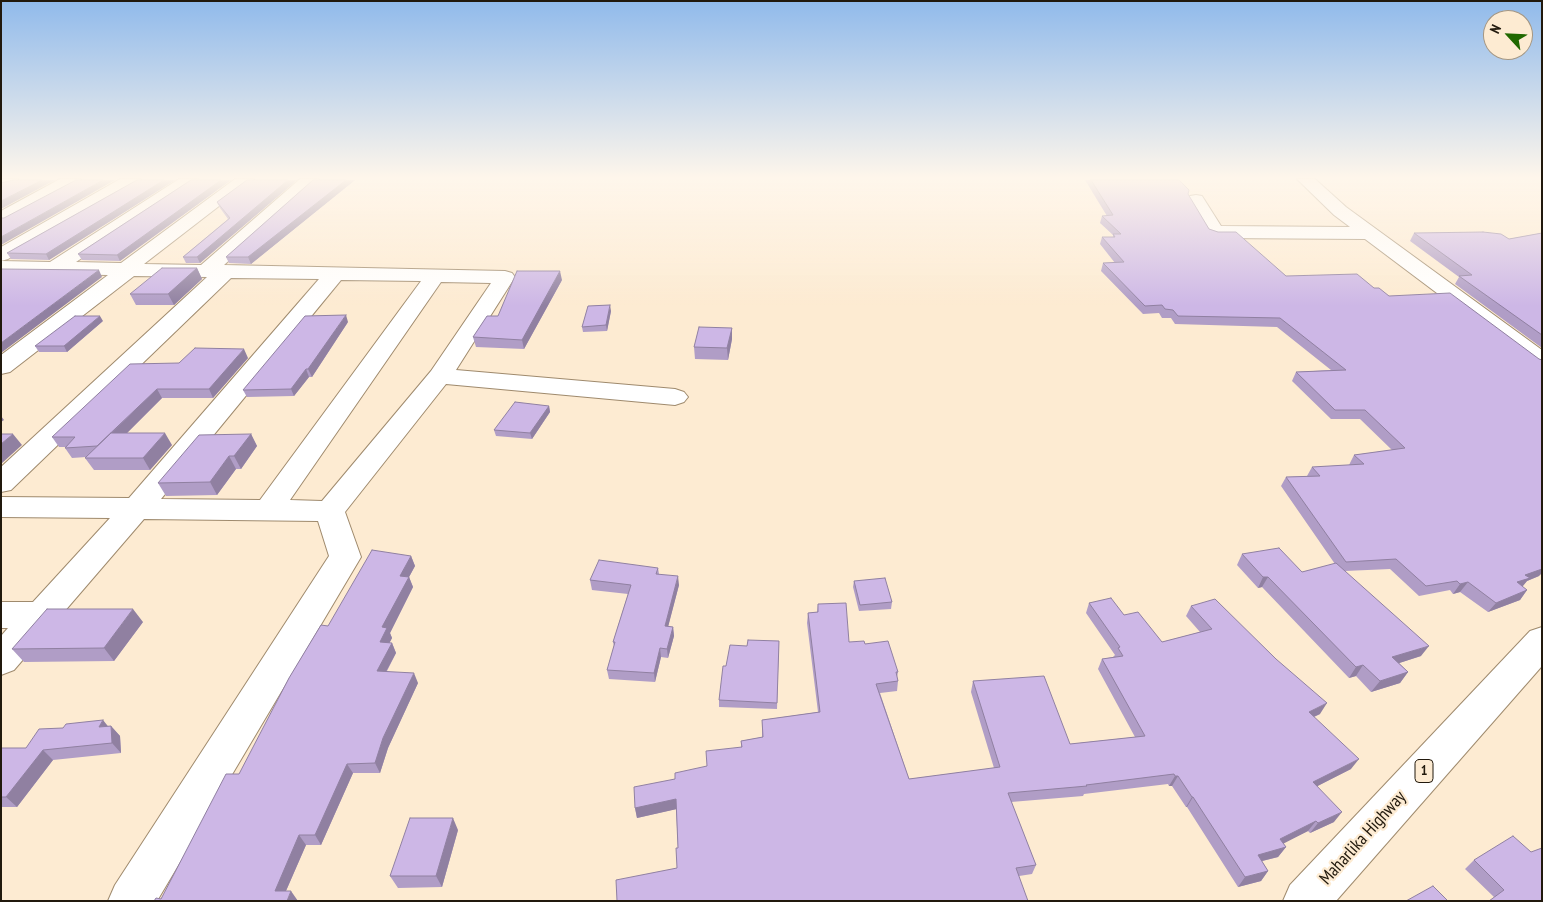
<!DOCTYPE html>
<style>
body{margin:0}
#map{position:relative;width:1543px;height:902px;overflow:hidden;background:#fdebd2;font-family:"PT Sans Narrow",sans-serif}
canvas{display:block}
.frame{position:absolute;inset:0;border:2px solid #21190d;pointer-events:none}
.north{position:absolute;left:1483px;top:10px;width:50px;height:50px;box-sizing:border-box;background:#fdebd2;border:1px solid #a59783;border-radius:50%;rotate:295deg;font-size:14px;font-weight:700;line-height:20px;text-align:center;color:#21190d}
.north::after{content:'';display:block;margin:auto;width:18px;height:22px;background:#206800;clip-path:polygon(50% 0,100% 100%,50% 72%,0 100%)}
</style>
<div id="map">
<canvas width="1543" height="902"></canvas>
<div class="frame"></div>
<div class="north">N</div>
</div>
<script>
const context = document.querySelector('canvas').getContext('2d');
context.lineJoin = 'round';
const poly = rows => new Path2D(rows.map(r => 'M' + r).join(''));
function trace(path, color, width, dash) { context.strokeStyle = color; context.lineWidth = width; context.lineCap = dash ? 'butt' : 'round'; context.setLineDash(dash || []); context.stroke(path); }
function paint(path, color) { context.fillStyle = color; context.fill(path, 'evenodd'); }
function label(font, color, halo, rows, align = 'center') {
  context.font = font + ' "PT Sans Narrow",sans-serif'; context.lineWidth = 4.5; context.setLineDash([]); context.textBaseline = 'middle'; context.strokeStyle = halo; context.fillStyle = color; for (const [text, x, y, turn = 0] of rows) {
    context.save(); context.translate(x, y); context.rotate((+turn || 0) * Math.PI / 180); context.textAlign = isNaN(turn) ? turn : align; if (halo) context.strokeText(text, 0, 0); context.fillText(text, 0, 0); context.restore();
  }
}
const minor = poly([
 [1,179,18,179,16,183,1,189,1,179],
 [60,179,81,179,79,183,7,222,1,223,1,211,60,179],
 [120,179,141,179,139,183,8,259,1,261,1,247,120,179],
 [179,179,199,179,76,262,121,263,235,179,254,179,144,264,201,265,300,179,319,179,224,265,505,271,512,273,515,277,456,370,675,389,684,392,688,397,684,402,675,405,446,384,345,512,361,557,157,901,108,901,115,885,329,556,318,521,144,519,14,670,1,675,1,636,8,628,1,628,1,602,33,602,110,518,1,517,1,497,129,498,319,279,231,278,11,490,1,492,1,467,207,277,134,276,10,372,1,374,1,355,108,275,1,273,1,261,50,262,179,179],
 [341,280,421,281,260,500,161,499,341,280],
 [441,282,491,283,431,371,322,501,290,500,441,282],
 [1297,179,1315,179,1346,207,1542,350,1542,368,1534,366,1365,239,1215,238,1208,236,1187,200,1190,196,1196,195,1202,196,1221,226,1350,227,1334,215,1297,179]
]);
const trunk = poly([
 [1542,627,1542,666,1336,901,1283,901,1290,885,1530,631,1542,627]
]);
trace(minor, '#9f8a6d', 2);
trace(trunk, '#9f8a6d', 2);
paint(minor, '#fff');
paint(trunk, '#fff');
paint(poly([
 [137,180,175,180,49,260,11,259,7,253],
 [191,180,231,180,120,261,82,260,78,254],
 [247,180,297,180,200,263,186,263,183,257,228,219,220,208,217,202],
 [313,180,355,180,251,264,229,263,226,257],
 [1085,180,1179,180,1209,229,1218,232,1539,576,1527,581,1522,587,1527,590,1520,600,1488,612,1460,592,1453,594,1450,590,1419,596,1390,569,1345,571,1421,656,1399,663,1408,672,1400,683,1371,692,1356,676,1349,678,1262,587,1258,588,1237,565,1242,554,1302,572,1335,564,1281,486,1286,477,1307,476,1312,467,1349,465,1354,455,1392,450,1360,419,1331,419,1292,381,1296,372,1331,370,1277,327,1175,324,1171,318,1162,318,1159,313,1143,314,1101,271,1103,263,1115,263,1100,244,1102,237,1113,237,1113,235,1100,223,1102,216,1107,216],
 [1414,233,1509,239,1542,233,1542,348,1455,284,1459,277,1410,241],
 [197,268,202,279,174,305,136,305,130,294],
 [562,280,524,349,476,347,473,337,498,316],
 [611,311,607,331,583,332,582,327],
 [103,321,67,352,39,352,35,346],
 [348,322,312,377,309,377,294,396,247,397,243,390],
 [732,328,732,339,728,360,695,359,694,347],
 [248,358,213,398,162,398,127,433,172,445,150,470,94,470,85,458,86,457,72,458,65,448,67,447,59,447,52,437,179,363],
 [549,406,550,412,532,439,496,436,494,430],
 [251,434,257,446,241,469,236,469,217,495,166,496,158,483],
 [411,556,415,566,409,577,413,587,390,633,392,638,389,643,392,643,396,653,387,671,418,683,388,748,380,773,353,773,321,845,306,845,286,891,161,899,239,774,328,626],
 [658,568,659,574,679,585,668,626,673,627,674,636,668,658,661,657,655,682,609,679,607,670,614,646,613,642,628,594,592,590,590,580],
 [854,581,892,602,891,609,859,611,853,587],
 [1089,603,1124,615,1162,642,1200,632,1186,616,1191,606,1320,714,1314,717,1351,769,1317,786,1334,822,1310,833,1308,831,1283,843,1286,847,1278,857,1262,861,1268,871,1261,881,1238,887,1187,807,1186,807,1172,786,1169,786,1168,784,1084,794,1083,796,1011,802,1036,865,1032,874,1019,876,677,868,678,848,676,809,637,818,635,808,675,779,707,766,741,748,741,741,762,737,762,720,818,712,807,623,808,613,817,612,818,604,849,642,865,644,898,672,897,677,898,681,897,691,880,693,909,779,994,768,971,692,973,681,1070,744,1135,737,1098,669,1102,659,1113,657,1115,655,1086,613],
 [143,622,114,661,24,662,12,649],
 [779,641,777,709,719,707,719,700,726,666,747,646],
 [108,726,111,726,120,736,121,753,53,760,17,807,1,807,1,748,26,748],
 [458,830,442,887,398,888,390,876],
 [1474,860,1542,901,1494,897,1465,869]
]), '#b09dc6');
paint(poly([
 [42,180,55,180,1,209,1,201],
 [103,180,115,180,1,245,1,237],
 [164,180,175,180,49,260,46,254],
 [221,180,231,180,120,261,117,255],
 [288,180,297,180,200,263,197,257],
 [346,180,355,180,251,264,248,257],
 [197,268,202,279,174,305,168,294],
 [99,270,102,277,1,353,1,343],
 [560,271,562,280,524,349,522,340],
 [610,305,611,311,607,331,606,325],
 [346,315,348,322,312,377,308,369],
 [100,316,103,321,67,352,64,346],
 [732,328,732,339,728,360,727,348],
 [244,349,248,358,213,398,209,389],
 [306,369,309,377,294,396,291,389],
 [157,389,162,398,104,456,98,446],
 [549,406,550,412,532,439,530,433],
 [1,416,4,420,1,422],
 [165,433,172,445,150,470,143,458],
 [13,434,22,445,1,464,1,444],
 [251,434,257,446,241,469,234,456],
 [229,456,236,469,217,495,210,482],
 [411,556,415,566,409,577,413,587,390,633,392,638,385,652,380,642,382,627,400,576],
 [1542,563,1542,573,1539,576,1527,581,1522,587,1517,582,1525,575],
 [678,576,679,585,666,635,665,626],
 [1263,577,1268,577,1262,587,1258,588],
 [1468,582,1460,592,1453,594,1460,584],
 [1527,590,1520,600,1488,612,1496,603],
 [133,609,143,622,114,661,104,648],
 [673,627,674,636,668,658,667,649],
 [392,643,396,653,381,681,377,671],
 [1429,646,1421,656,1384,668,1392,657],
 [660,648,661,657,655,682,654,673],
 [1363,665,1356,676,1349,678,1356,667],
 [1408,672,1400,683,1371,692,1380,681],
 [414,673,418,683,388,748,380,773,375,763,383,738],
 [1327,703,1320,714,1302,722,1309,712],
 [103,720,111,730,99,727],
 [111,726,120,736,121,753,112,743],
 [43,750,53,760,17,807,6,797],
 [1359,759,1351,769,1306,792,1313,782],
 [347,764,353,773,321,845,315,835],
 [1175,776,1178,776,1172,786,1169,786],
 [1192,797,1193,797,1187,807,1186,807],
 [676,799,677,809,637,818,635,808],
 [1342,812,1334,822,1310,833,1318,823],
 [453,818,458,830,442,887,436,876],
 [1316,821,1308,831,1273,849,1280,839],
 [299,835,306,845,282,900,275,891],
 [1286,847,1278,857,1250,864,1258,855],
 [1268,871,1261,881,1238,887,1245,877],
 [291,891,298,901,287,901]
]), '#9080a1');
const building = poly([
 [13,180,42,180,1,201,1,183,13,180],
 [76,180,103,180,1,237,1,218,4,218,76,180],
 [137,180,164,180,46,254,7,253,137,180],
 [191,180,221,180,117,255,78,254,191,180],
 [247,180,288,180,197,257,183,257,230,218,217,202,247,180],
 [313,180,346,180,248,257,226,257,313,180],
 [1091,180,1179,180,1189,190,1188,194,1209,229,1218,232,1236,232,1286,276,1357,274,1374,288,1379,288,1389,296,1450,293,1539,359,1542,360,1542,569,1525,575,1530,578,1517,582,1527,590,1496,603,1468,582,1460,584,1457,581,1426,586,1396,559,1346,562,1286,477,1320,476,1312,467,1364,464,1354,455,1405,448,1365,410,1335,410,1296,372,1346,370,1280,318,1178,316,1173,310,1165,309,1162,305,1145,306,1103,263,1124,262,1102,237,1115,237,1113,234,1121,234,1102,216,1113,215,1091,180],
 [1483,232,1501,234,1509,239,1542,233,1542,335,1459,276,1472,275,1414,233,1483,232],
 [162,268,197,268,168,294,130,294,162,268],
 [1,269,99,270,1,343,1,269],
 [517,271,560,271,522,340,473,337,487,316,498,316,517,271],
 [610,305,606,325,582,327,588,306,610,305],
 [346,315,308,369,306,369,291,389,243,390,305,316,346,315],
 [75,316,100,316,64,346,35,346,75,316],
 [699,327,732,328,727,348,694,347,699,327],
 [195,348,244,349,209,389,157,389,97,446,65,448,75,437,52,437,130,364,179,363,195,348],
 [515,402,549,406,530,433,494,430,515,402],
 [111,433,165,433,143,458,85,458,111,433],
 [1,434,13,434,1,444,1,434],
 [251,434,234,456,229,456,210,482,158,483,199,435,251,434],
 [1279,548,1302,572,1336,563,1429,646,1392,657,1408,672,1380,681,1363,665,1356,667,1268,577,1263,577,1242,554,1279,548],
 [372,550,411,556,400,576,409,577,382,627,387,628,380,642,392,643,377,671,414,673,383,738,375,763,347,764,315,835,299,835,275,891,291,891,287,901,154,901,156,898,161,899,226,774,239,774,289,678,321,625,328,626,372,550],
 [599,560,658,568,656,574,678,576,665,626,673,627,667,649,660,648,654,673,607,670,615,642,613,642,631,585,590,580,599,560],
 [885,578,892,602,860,605,854,581,885,578],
 [1111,598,1124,615,1138,612,1162,642,1212,629,1191,606,1215,599,1276,659,1327,703,1309,712,1359,759,1313,782,1342,812,1318,823,1316,821,1280,839,1286,847,1258,855,1268,871,1245,877,1193,797,1192,797,1178,776,1175,776,1174,774,1086,785,1087,786,1008,793,1036,865,1016,868,1028,901,617,901,616,880,677,868,676,848,678,848,676,799,635,808,634,787,675,779,675,773,707,766,706,751,742,747,741,741,763,737,762,720,820,712,808,613,818,612,818,604,846,603,849,642,864,641,865,644,888,641,898,672,896,672,898,681,876,684,909,779,1000,767,973,681,1044,676,1070,744,1145,736,1102,659,1123,656,1118,648,1120,647,1089,603,1111,598],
 [47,609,133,609,104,648,12,649,47,609],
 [748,640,779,641,777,703,719,700,723,666,726,666,730,645,747,646,748,640],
 [103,720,99,727,111,726,112,743,43,750,6,797,1,797,1,748,26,748,39,729,63,728,66,724,103,720],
 [410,818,453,818,436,876,390,876,410,818],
 [1513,836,1531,852,1542,848,1542,901,1489,901,1504,890,1474,860,1513,836],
 [1433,886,1448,901,1406,901,1433,886]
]);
paint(building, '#cdb7e6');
trace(building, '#9080a1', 1);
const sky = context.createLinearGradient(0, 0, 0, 306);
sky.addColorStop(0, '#90baeb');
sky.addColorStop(0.58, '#fef6eb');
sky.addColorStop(1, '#fef6eb00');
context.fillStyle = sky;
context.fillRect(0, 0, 1543, 306);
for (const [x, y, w] of [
 [1424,771,18]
]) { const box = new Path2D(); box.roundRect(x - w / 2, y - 11.5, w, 23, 4); context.fillStyle = '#fdebd2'; context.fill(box); trace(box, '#21190d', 1); }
label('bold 14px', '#21190d', null, [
 ["1",1424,771]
]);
label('18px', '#21190d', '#fdebd2', [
 ["Maharlika Highway",1363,838,-48]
]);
</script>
